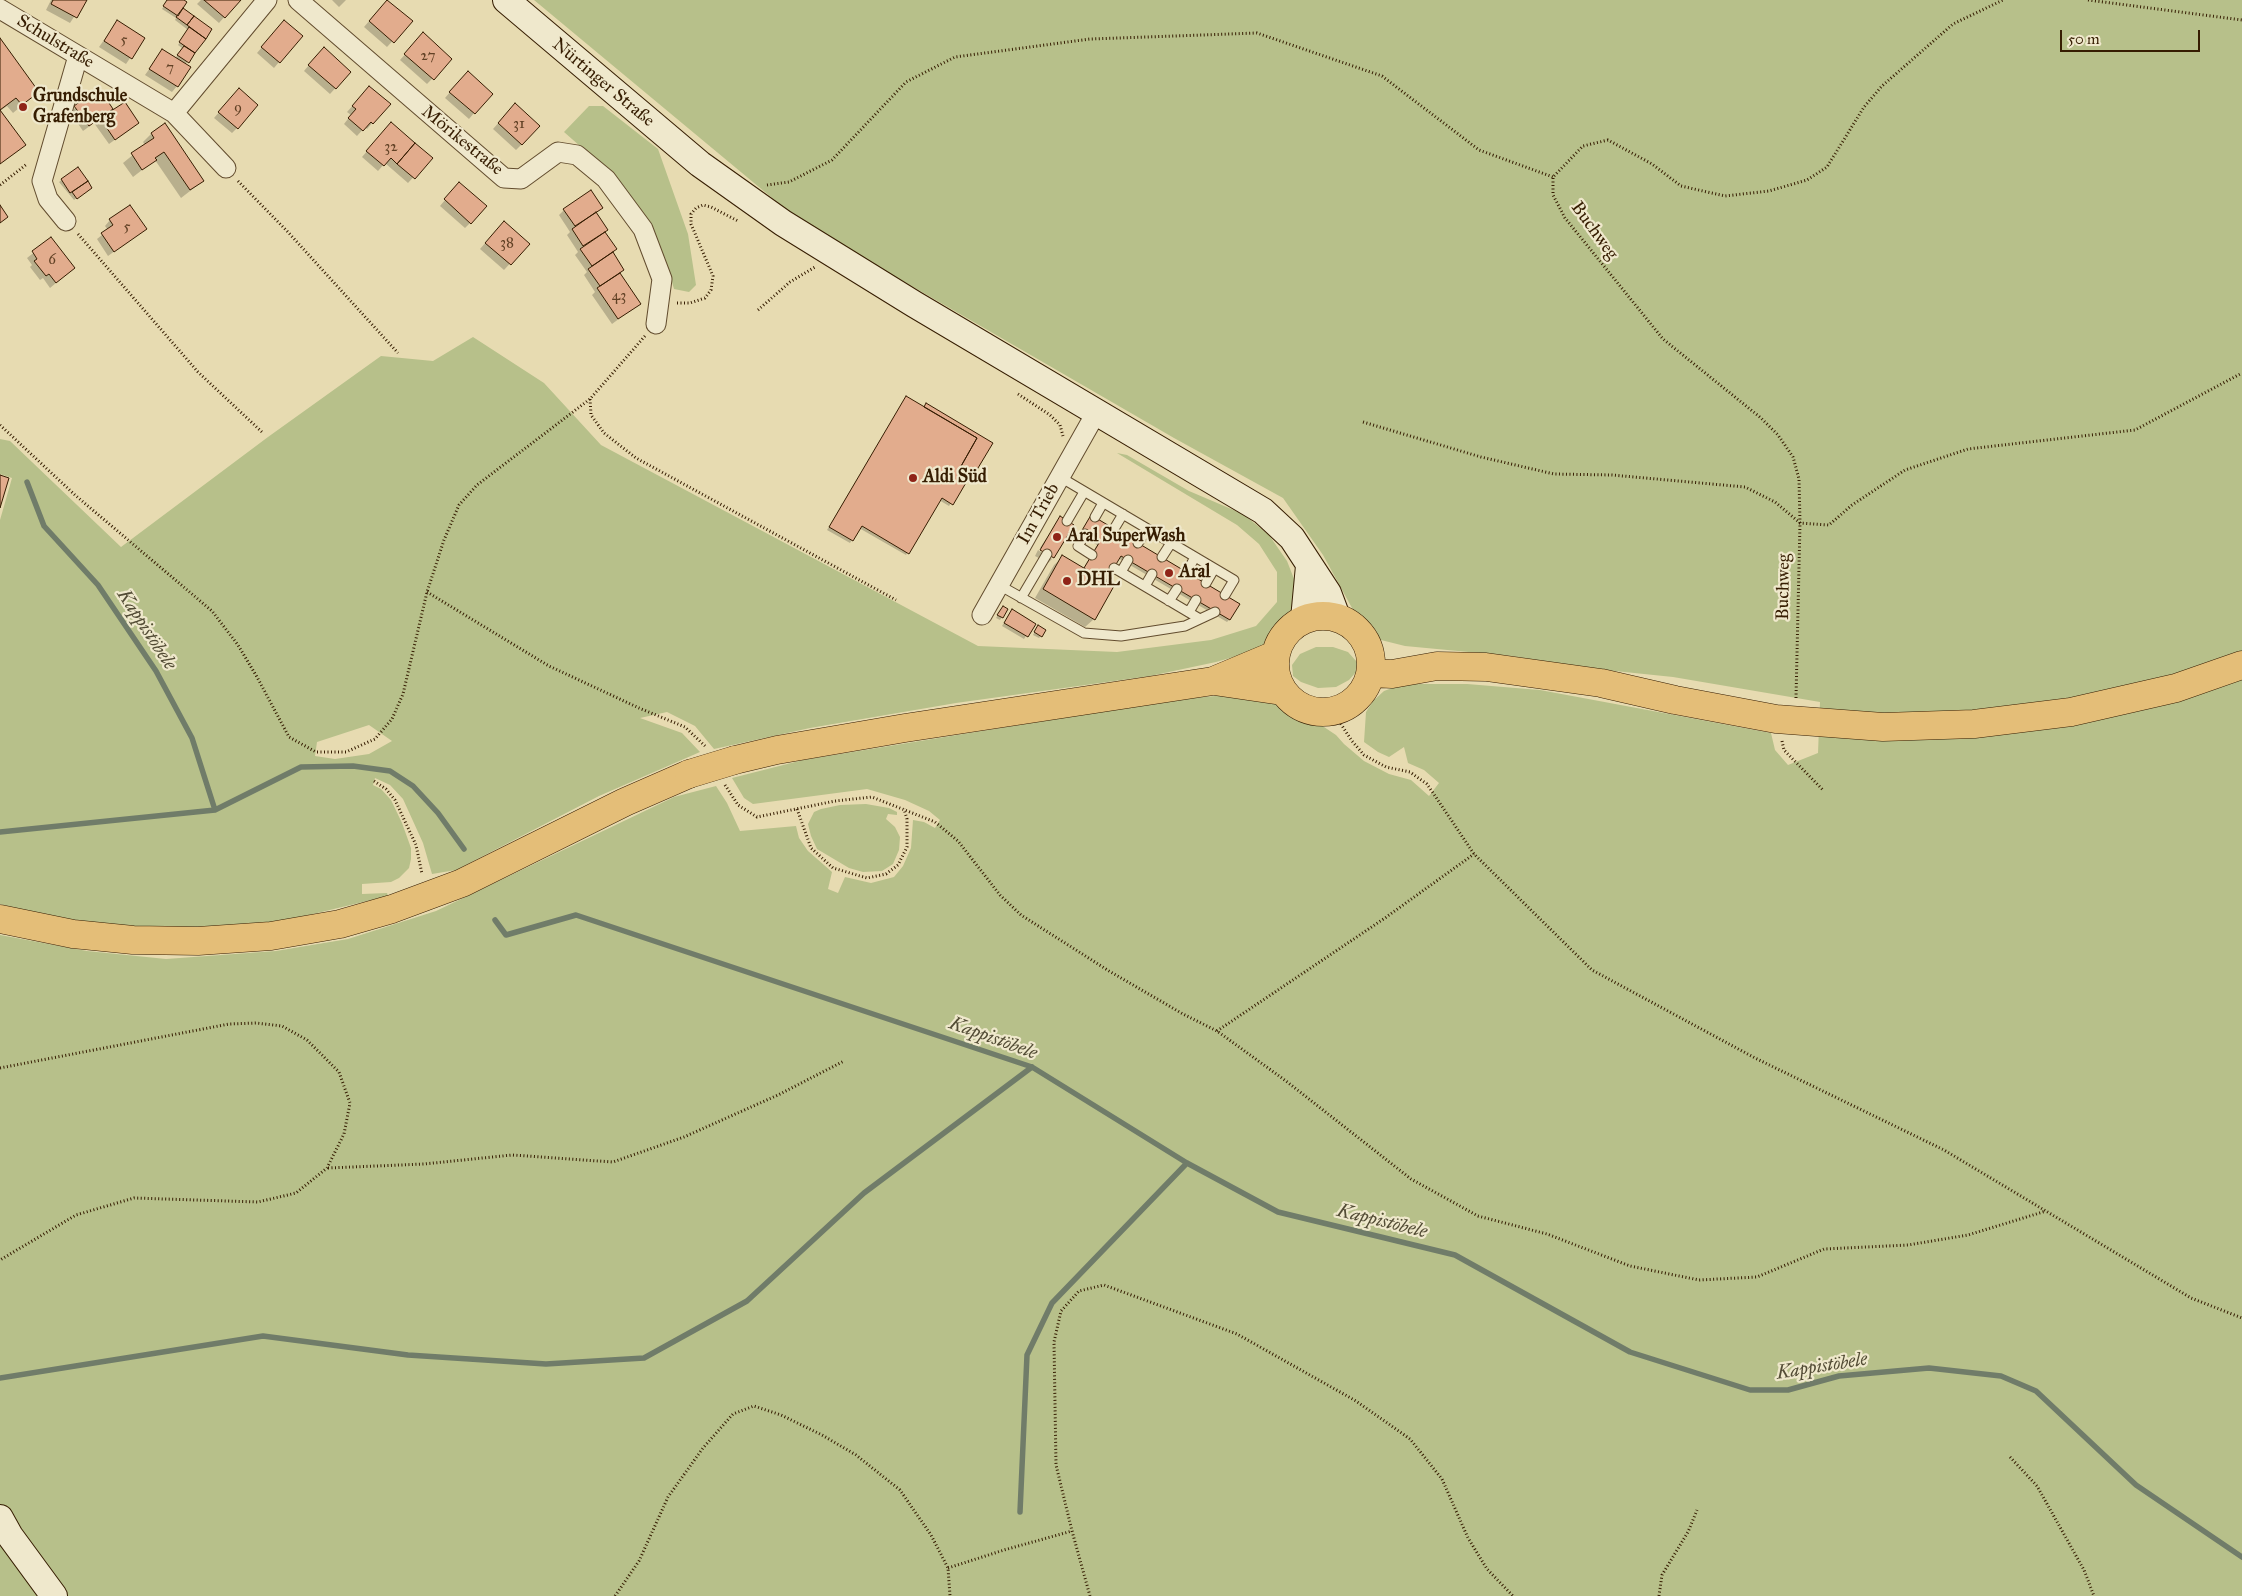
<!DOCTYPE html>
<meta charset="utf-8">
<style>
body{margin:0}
#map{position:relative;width:2242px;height:1596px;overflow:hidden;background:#e7dbb1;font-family:"IM FELL Great Primer",serif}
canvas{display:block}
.scale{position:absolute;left:2060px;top:30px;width:140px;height:22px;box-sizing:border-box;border:2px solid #361d02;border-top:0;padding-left:6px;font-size:15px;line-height:18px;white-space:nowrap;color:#361d02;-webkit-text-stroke:4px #efe8cc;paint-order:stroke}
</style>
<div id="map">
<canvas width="2242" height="1596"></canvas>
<div class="scale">50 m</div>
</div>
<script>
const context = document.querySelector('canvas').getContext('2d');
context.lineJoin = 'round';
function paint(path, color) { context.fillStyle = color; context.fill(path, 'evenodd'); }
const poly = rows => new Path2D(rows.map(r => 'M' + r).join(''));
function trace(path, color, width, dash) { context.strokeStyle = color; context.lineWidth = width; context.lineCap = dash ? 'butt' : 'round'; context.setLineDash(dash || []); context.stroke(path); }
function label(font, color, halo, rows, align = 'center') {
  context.font = font + ' "IM FELL Great Primer",serif'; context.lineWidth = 4.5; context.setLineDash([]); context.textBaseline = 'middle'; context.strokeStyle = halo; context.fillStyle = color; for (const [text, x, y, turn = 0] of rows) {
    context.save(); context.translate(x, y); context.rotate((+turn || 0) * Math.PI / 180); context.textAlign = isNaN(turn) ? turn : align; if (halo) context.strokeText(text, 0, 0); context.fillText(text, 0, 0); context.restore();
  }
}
paint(poly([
 [534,0,2242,0,2242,1596,0,1596,0,935,87,951,166,959,276,951,348,939,436,911,674,797,716,786,727,803,740,831,796,826,799,838,808,851,832,872,828,889,838,893,845,877,871,883,894,877,903,866,911,848,913,820,924,822,935,828,940,820,929,811,905,800,867,789,753,804,744,798,732,778,803,760,1179,699,1253,693,1271,698,1300,720,1321,725,1336,735,1344,744,1364,761,1389,774,1411,780,1429,796,1439,783,1424,770,1408,763,1404,747,1389,757,1378,752,1364,742,1366,712,1373,701,1384,691,1403,684,1467,684,1540,690,1771,733,1775,750,1788,765,1818,753,1820,702,1673,677,1586,668,1511,656,1405,646,1381,640,1365,625,1352,608,1323,555,1283,498,1174,438,801,222],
 [589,106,603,106,658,149,688,234,696,285,689,292,674,289,665,258,627,202,597,161,564,132],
 [473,337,544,383,601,445,978,646,1117,652,1211,640,1256,626,1277,602,1277,572,1259,544,1237,525,1117,453,1127,455,1189,491,1243,514,1269,535,1287,561,1296,584,1292,614,1271,643,1258,650,1216,662,1150,676,956,703,810,728,714,749,695,726,667,712,640,718,682,733,700,752,599,796,456,870,432,874,423,843,403,799,390,785,375,778,373,785,381,789,391,800,402,823,411,848,411,859,409,868,399,878,391,882,362,884,362,894,387,893,388,896,288,920,226,928,133,929,50,918,0,904,0,520,12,478,0,474,0,439,10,441,121,547,268,437,381,356,433,361],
 [369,725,392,741,369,754,335,759,315,756,317,742],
 [1316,647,1333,647,1348,652,1357,662,1357,671,1349,680,1336,687,1318,688,1301,682,1293,676,1292,665,1300,654],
 [866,804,889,808,897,812,897,815,888,814,886,819,895,827,900,837,899,850,893,864,882,871,863,872,849,868,817,849,811,836,808,824,814,812,821,809,840,805]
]), '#b7c08a');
paint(poly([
 [51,0,85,0,70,23,46,10],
 [168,0,181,0,181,8,210,29,185,65,177,86,172,92,145,75,162,51,175,59,182,48,178,45,188,30,175,20,176,18,162,9],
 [201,0,239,0,219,23,197,4],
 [332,0,346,0,339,7],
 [382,6,411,21,387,47,364,27],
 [117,22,143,39,126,64,99,47],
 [279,27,279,62,274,68,257,53],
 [0,40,38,92,13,113,7,106,0,111],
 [418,40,451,59,427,84,400,60],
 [318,54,350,72,330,94,304,71],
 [462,78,474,113,469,119,445,98],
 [99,90,113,111,138,123,109,144,94,123,83,131,70,112],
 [364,93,389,104,367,129,365,127,357,136,344,124,351,115,347,112],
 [234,95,237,128,232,133,214,118],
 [509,111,522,144,516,150,493,129],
 [386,129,431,158,408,183,385,163,378,171,362,157],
 [151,134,203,181,181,198,155,160,133,177,123,163,145,145,143,142],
 [78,168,91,188,74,200,59,182],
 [454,189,470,223,465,228,440,206],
 [601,208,596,213,604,232,615,249,611,253,623,270,619,273,639,304,612,324,592,295,595,292,584,275,587,272,575,255,578,252,567,235,570,232,559,215,564,210],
 [110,220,145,229,108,256,97,239,108,230,105,226],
 [498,228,528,244,504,270,480,249],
 [51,239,74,268,50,288,43,278,40,280,30,267,32,265,27,258],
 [904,400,923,408,926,404,968,482,966,484,964,483,949,506,939,500,906,555,859,528,850,543,827,530],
 [1060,518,1054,557,1040,548],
 [1089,519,1238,604,1229,620,1227,622,1118,558,1104,581,1094,619,1085,627,1035,598,1054,565,1063,557,1083,569,1097,545,1080,535],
 [1038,550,1052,559,1048,563,1035,556],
 [1001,610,1006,610,1000,620,996,618],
 [1010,613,1034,624,1024,639,1002,626],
 [1036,629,1041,636,1039,638,1033,635]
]), '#0003');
trace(poly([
 [27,482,44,526,98,585,156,671,192,738,215,810],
 [0,832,215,810,301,767,353,766,390,771,413,786,438,813,464,849],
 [495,920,506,935,576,915,1032,1067,1187,1163,1278,1212,1455,1255,1630,1352,1750,1390,1788,1390,1839,1376,1929,1368,2001,1376,2036,1391,2136,1485,2242,1557],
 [0,1378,263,1336,408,1355,546,1364,644,1358,747,1301,864,1193,1032,1067],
 [1020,1512,1027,1355,1052,1303,1187,1163]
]), '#707c69', 5.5);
const building = poly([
 [53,0,87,0,77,18,51,4,53,0],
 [167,0,184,0,187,2,178,16,163,6,167,0],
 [204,0,241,0,225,18,204,0],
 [387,0,413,21,394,43,369,21,387,0],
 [183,8,194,16,187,25,176,17,183,8],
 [194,16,212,29,206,39,187,25,194,16],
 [117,20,145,38,132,59,104,41,117,20],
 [284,20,303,36,280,63,261,47,284,20],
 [189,27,206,39,195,53,179,42,189,27],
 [423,32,452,59,434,80,404,54,423,32],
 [0,38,39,92,22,105,16,98,0,110,26,145,0,164,0,38],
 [184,46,195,53,189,63,177,55,184,46],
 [324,47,351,72,336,89,308,65,324,47],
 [162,49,191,67,178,87,149,69,162,49],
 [468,71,493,94,475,114,449,92,468,71],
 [369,86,391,104,373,124,371,122,363,131,348,118,356,109,352,106,369,86],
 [99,88,113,109,89,126,74,106,99,88],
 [239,88,258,105,238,129,218,112,239,88],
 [125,102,139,123,115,140,100,118,125,102],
 [515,103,540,126,522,145,498,123,515,103],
 [391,122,415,143,397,164,391,158,384,166,366,151,391,122],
 [165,123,204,181,190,190,164,152,155,158,157,160,142,170,131,153,154,138,151,133,165,123],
 [415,143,433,158,415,179,397,164,415,143],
 [78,167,88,181,70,193,61,179,78,167],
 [88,181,92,188,77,199,72,192,88,181],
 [459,182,487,206,471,224,444,199,459,182],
 [591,190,603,208,575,226,563,209,591,190],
 [0,205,8,217,0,223,0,205],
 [130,205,147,229,114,252,101,233,113,225,109,219,130,205],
 [596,212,608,230,583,246,572,229,596,212],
 [504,221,530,244,511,265,485,243,504,221],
 [605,232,617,249,592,266,580,249,605,232],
 [51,237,75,268,56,283,49,274,46,276,34,261,37,259,32,251,51,237],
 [613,252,624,270,600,286,588,269,613,252],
 [620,273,641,304,618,319,597,288,620,273],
 [906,396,977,438,960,468,971,474,967,481,953,505,942,498,909,554,862,526,853,541,829,527,906,396],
 [926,403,993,443,969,483,967,481,971,474,960,468,977,438,924,407,926,403],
 [0,475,9,478,0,508,0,475],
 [1091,515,1240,604,1230,620,1121,556,1106,581,1084,568,1099,543,1081,532,1091,515],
 [1060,516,1074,525,1054,558,1040,550,1060,516],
 [1062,555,1114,586,1095,620,1043,589,1062,555],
 [1003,606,1008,609,1003,618,997,615,1003,606],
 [1012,609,1036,624,1028,637,1004,623,1012,609],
 [1038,625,1046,630,1042,637,1034,632,1038,625]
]);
paint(building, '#e2ac8d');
trace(building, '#361d02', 1);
const lane = poly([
 [1060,477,1234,580,1225,595],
 [1095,517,1103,503],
 [1067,521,1084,492],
 [1114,529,1123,514],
 [1085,534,1078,546,1092,555],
 [1138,543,1147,529],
 [1162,557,1171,543],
 [1114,568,1200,619],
 [1121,572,1128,560],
 [1187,572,1195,557],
 [1206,583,1214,569],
 [999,585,1084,633,1121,636,1185,626,1215,612],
 [1145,586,1152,574],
 [1021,598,1047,554],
 [1169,601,1177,589],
 [1189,612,1196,600]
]);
const street = poly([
 [298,0,504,178,521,179,558,152,577,155,606,179,643,229,662,279,656,324],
 [0,9,174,113,226,168],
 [174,113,267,0],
 [66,221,48,199,42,181,78,56],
 [982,615,1096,413]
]);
const secondary = poly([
 [506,0,700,164,783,223,914,304,1263,511,1292,538,1328,593,1337,617],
 [1304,619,1309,566],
 [0,1518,10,1536,54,1596]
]);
const primary = poly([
 '1275 664a48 48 0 1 1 96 0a48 48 0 1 1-96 0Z',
 [1371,673,1392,674,1437,666,1486,667,1601,683,1675,700,1776,719,1883,727,1974,724,2071,712,2176,688,2242,665],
 [1214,681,1282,691],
 [735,760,777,750,905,728,1213,681,1275,655],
 [0,919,73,934,133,940,198,941,271,936,340,924,392,909,462,883,625,802,689,774]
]);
trace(lane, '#624c2e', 11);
trace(street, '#624c2e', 21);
trace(secondary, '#361d02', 28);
trace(primary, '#361d02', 29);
trace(poly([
 [2088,0,2242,20],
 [238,181,287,231,398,353],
 [0,185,27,164],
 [767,185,789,182,832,160,906,82,955,57,1090,39,1257,33,1382,76,1479,150,1553,177],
 [78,234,198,372,263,433],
 [677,303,690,303,705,298,711,290,713,276,691,224,691,214,696,208,703,205,711,207,738,221],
 [758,310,790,282,815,267],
 [1018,394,1050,415,1060,425,1063,436],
 [590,399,591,415,604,433,636,458,896,600],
 [1363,422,1481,457,1554,474,1612,475,1745,487,1775,502,1800,523,1829,525,1852,505,1905,470,1968,449,2135,430,2242,373],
 [0,425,75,495,212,611,238,645,257,677,289,737,316,752,346,752,375,739,392,719,403,694,427,592,444,540,459,505,477,485,590,399,645,336],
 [427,592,549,666,639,708,685,727,705,746],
 [1796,698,1800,523,1799,479,1793,457,1778,435,1761,418,1663,339,1565,218,1553,195,1553,177,1583,146,1608,140,1652,164,1681,186,1725,196,1769,191,1807,180,1827,167,1864,107,1882,86,1953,24,2003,0],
 [1333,712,1352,741,1364,755,1386,767,1410,772,1427,784,1474,854,1592,970,1755,1058,1944,1150,2191,1298,2242,1318],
 [1782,741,1784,750,1823,790],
 [374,781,386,789,395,800,416,845,422,874],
 [725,785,738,805,757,817,835,801,872,797,935,822,958,841,1000,895,1021,915,1109,971,1183,1014,1217,1031,1286,1081,1411,1179,1478,1216,1547,1234,1630,1266,1699,1280,1757,1277,1824,1249,1908,1245,1968,1235,2046,1211],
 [797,809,811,848,833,868,867,878,886,874,898,865,907,847,907,819,904,809],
 [1217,1031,1385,918,1474,854],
 [0,1068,229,1024,256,1023,282,1026,307,1040,339,1072,350,1103,344,1134,327,1168,296,1193,258,1202,134,1198,76,1215,0,1260],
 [328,1168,424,1164,512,1155,613,1162,684,1137,778,1095,844,1061],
 [2010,1457,2037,1486,2084,1570,2094,1596],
 [948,1568,1004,1550,1072,1531],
 [615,1596,639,1561,668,1497,703,1448,733,1414,754,1406,781,1415,822,1435,856,1455,900,1490,931,1535,948,1568,950,1596],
 [1090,1596,1072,1531,1056,1465,1054,1342,1061,1311,1079,1291,1104,1285,1237,1334,1356,1401,1410,1439,1442,1479,1468,1538,1487,1569,1513,1596],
 [1659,1596,1662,1575,1688,1532,1697,1510]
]), '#361d02', 3, [1, 2.5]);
trace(lane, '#efe8cc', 9);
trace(street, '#efe8cc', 19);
trace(secondary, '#efe8cc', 26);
trace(primary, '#e4be78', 28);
const primaryBridge = poly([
 [689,774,735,760]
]);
trace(primaryBridge, '#361d02', 29, []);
trace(primaryBridge, '#e4be78', 28);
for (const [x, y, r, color] of [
 [23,107,5,"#8f2418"],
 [913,478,5,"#8f2418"],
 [1057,537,5,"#8f2418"],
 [1169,573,5,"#8f2418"],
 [1067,581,5,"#8f2418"]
]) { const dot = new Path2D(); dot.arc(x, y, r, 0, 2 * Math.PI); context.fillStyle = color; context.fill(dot); trace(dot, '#efe8cc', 2); }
label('15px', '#614125', null, [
 ["5",124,40],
 ["27",428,56],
 ["7",170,68],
 ["9",238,108],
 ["31",519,124],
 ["32",391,147],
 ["5",127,227],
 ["38",507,243],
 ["6",52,260],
 ["43",619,296]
]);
label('18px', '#361d02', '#efe8cc', [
 ["Schulstraße",55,42,31],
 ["Nürtinger Straße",603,83,40],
 ["Mörikestraße",462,141,39],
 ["Buchweg",1594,231,54],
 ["Im Trieb",1039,514,-61],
 ["Buchweg",1784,587,-89]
]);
label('bold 18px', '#361d02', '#efe8cc', [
 ["Grundschule",33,97],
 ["Grafenberg",33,118],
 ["Aldi Süd",923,478],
 ["Aral SuperWash",1067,537],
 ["Aral",1179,573],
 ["DHL",1077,581]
], 'left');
label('italic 19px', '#534c35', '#efe8cc', [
 ["Kappistöbele",146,630,57],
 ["Kappistöbele",993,1039,20],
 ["Kappistöbele",1382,1222,14],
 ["Kappistöbele",1822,1367,-9]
]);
</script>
